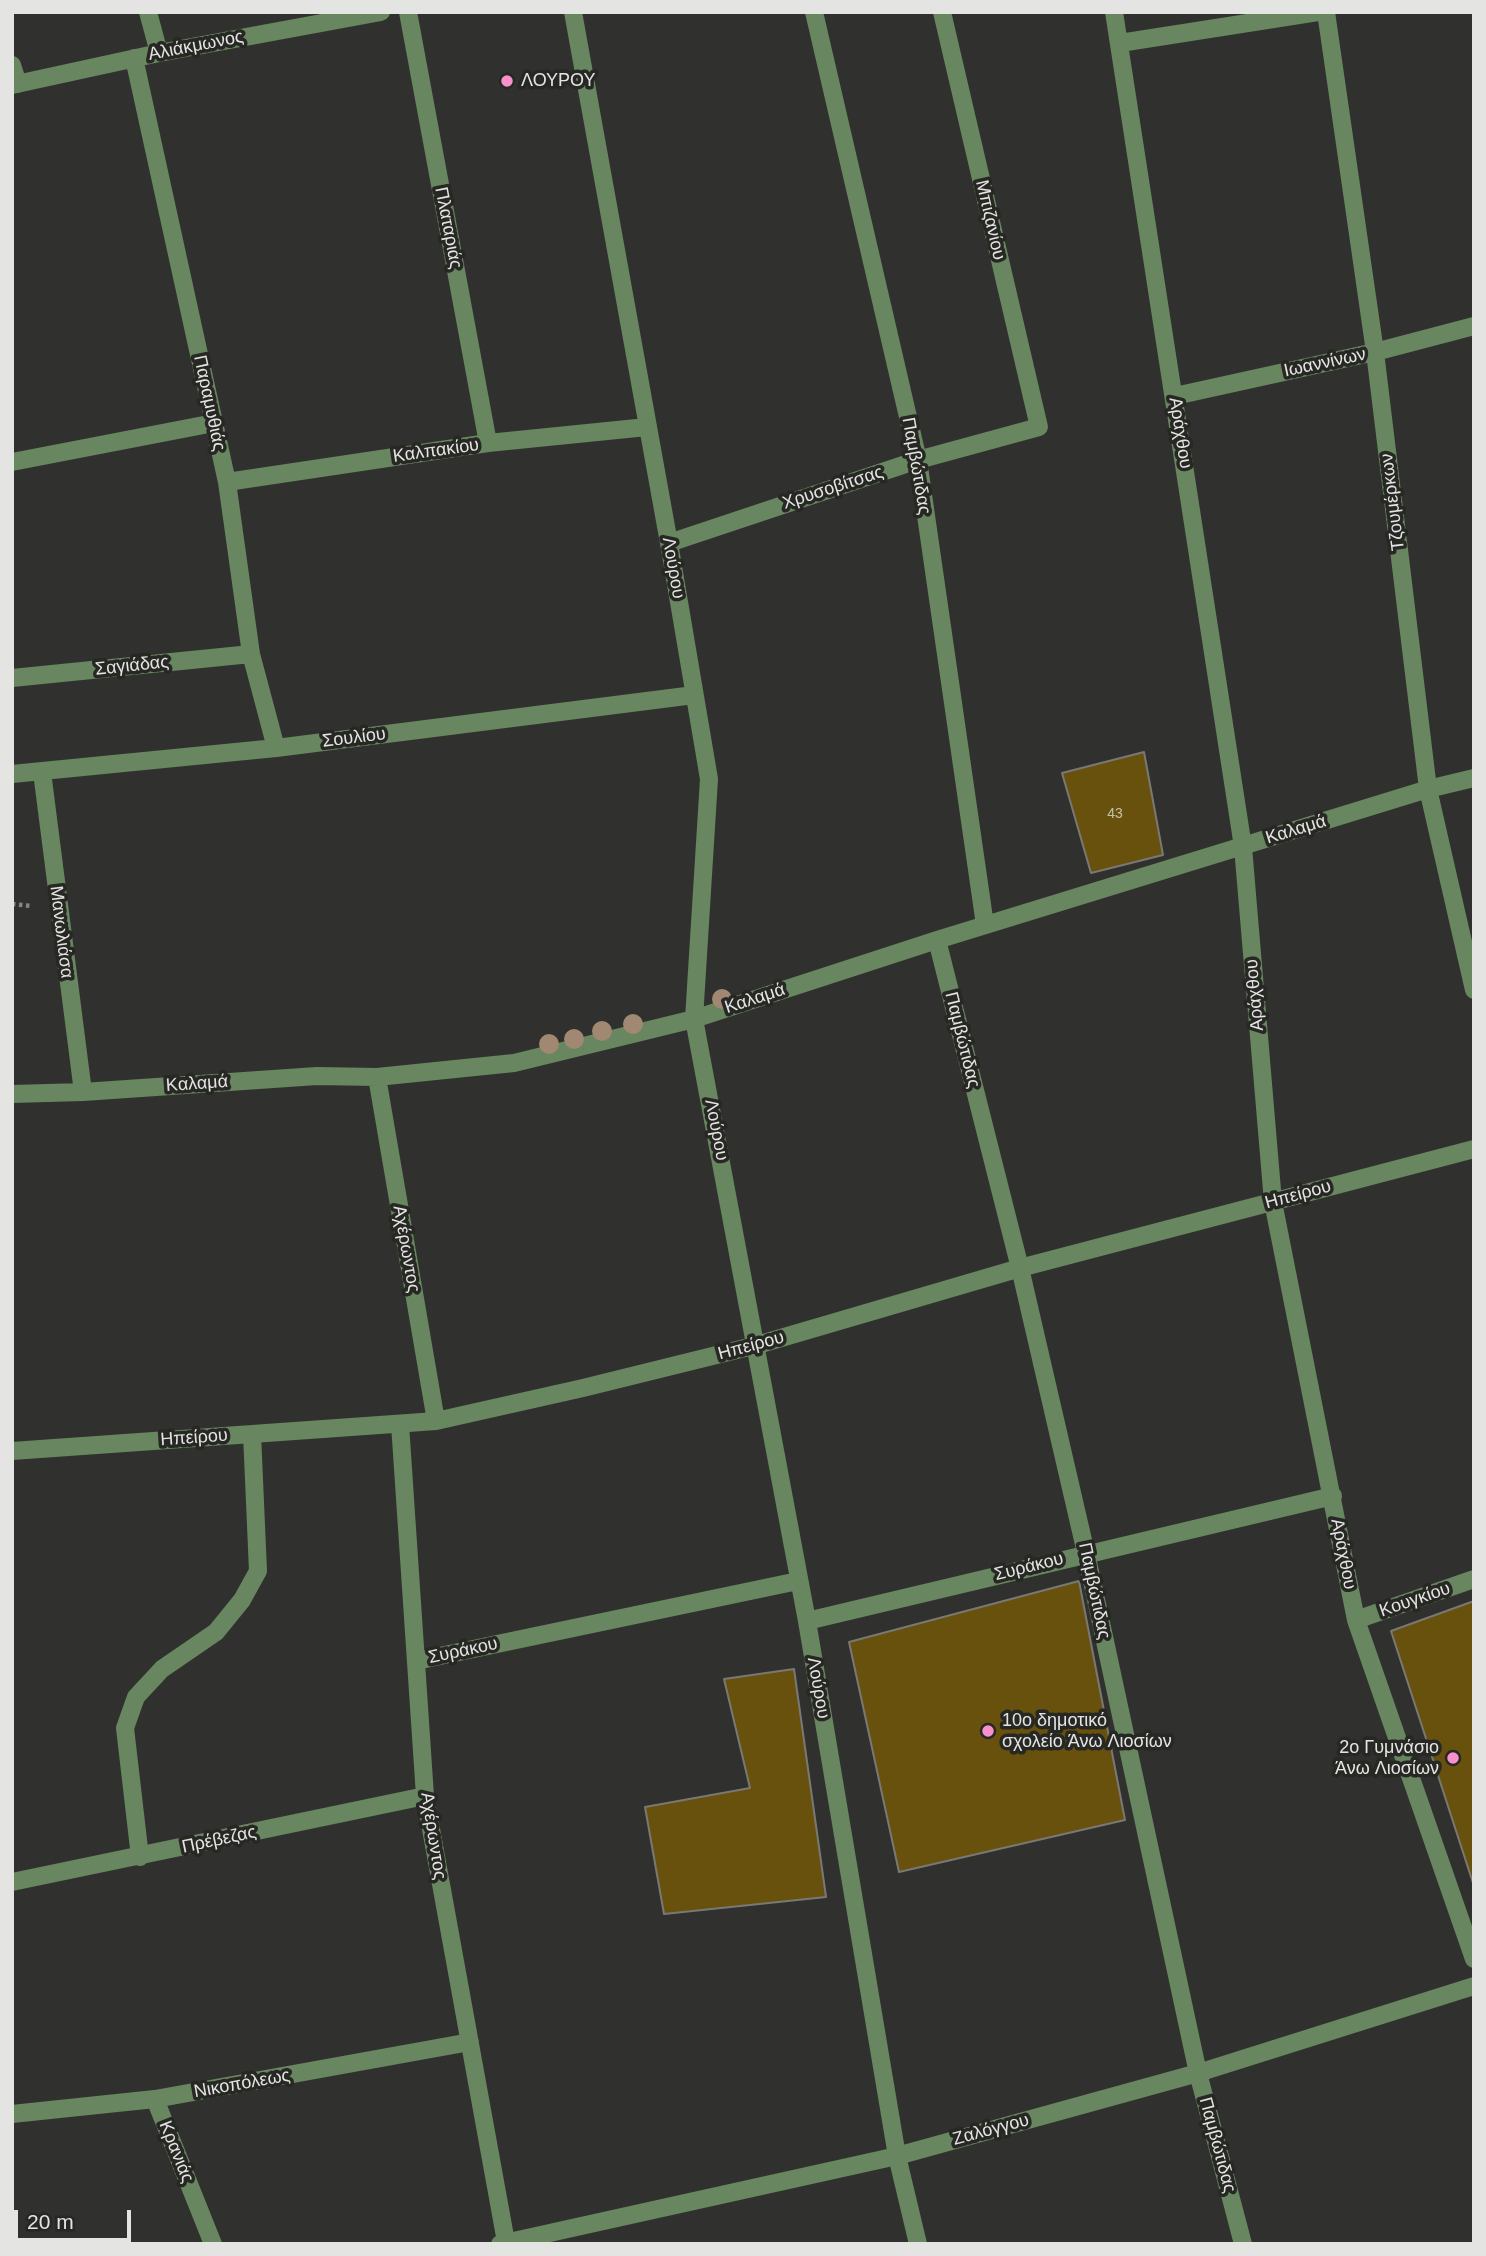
<!DOCTYPE html>
<meta charset="utf-8">
<style>
body{margin:0}
#map{position:relative;width:1486px;height:2256px;overflow:hidden;background:#30312e;font-family:Arial,sans-serif}
canvas{display:block}
.frame{position:absolute;inset:0;border:14px solid #e4e5e3;pointer-events:none}
.scale{position:absolute;left:14px;top:2210px;width:117px;height:32px;box-sizing:border-box;border:4px solid #e4e5e3;border-top:0;padding-left:9px;font-size:21px;line-height:24px;white-space:nowrap;color:#e4e5e3;-webkit-text-stroke:5px #272724;paint-order:stroke}
</style>
<div id="map">
<canvas width="1486" height="2256"></canvas>
<div class="frame"></div>
<div class="scale">20 m</div>
</div>
<script>
const context = document.querySelector('canvas').getContext('2d');
context.lineJoin = 'round';
function paint(path, color) { context.fillStyle = color; context.fill(path, 'evenodd'); }
const poly = rows => new Path2D(rows.map(r => 'M' + r).join(''));
function trace(path, color, width, dash) { context.strokeStyle = color; context.lineWidth = width; context.lineCap = dash ? 'butt' : 'round'; context.setLineDash(dash || []); context.stroke(path); }
function label(font, color, halo, rows, align = 'center') {
  context.font = font + ' Arial,sans-serif'; context.lineWidth = 7; context.setLineDash([]); context.textBaseline = 'middle'; context.strokeStyle = halo; context.fillStyle = color; for (const [text, x, y, turn = 0] of rows) {
    context.save(); context.translate(x, y); context.rotate((+turn || 0) * Math.PI / 180); context.textAlign = isNaN(turn) ? turn : align; if (halo) context.strokeText(text, 0, 0); context.fillText(text, 0, 0); context.restore();
  }
}
const building = poly([
 [1144,752,1163,855,1091,873,1062,773,1144,752],
 [1079,1581,1125,1820,899,1872,849,1642,1079,1581],
 [1474,1601,1474,1886,1391,1631,1474,1601],
 [794,1669,826,1897,664,1914,645,1807,750,1788,724,1679,794,1669]
]);
paint(building, '#68510d');
trace(building, '#797874', 2);
trace(poly([
 [12,904,32,906]
]), '#858684', 4.5, [3.5, 3.5]);
trace(poly([
 [148,12,159,53],
 [408,12,488,443],
 [573,12,669,543,709,779,694,1019,807,1621,897,2156,918,2244],
 [814,12,918,460,985,925],
 [1114,12,1243,847,1273,1202,1356,1620,1474,1959],
 [1326,12,1375,352,1428,789,1474,990],
 [1120,43,1318,12],
 [134,58,227,482,251,654,276,748],
 [12,65,18,84],
 [12,85,159,53,381,12],
 [1175,396,1375,352,1474,326],
 [12,462,214,423],
 [227,482,488,443,647,427],
 [669,543,918,460,1039,427,942,12],
 [12,678,251,654],
 [42,772,83,1092],
 [12,774,276,748,694,695],
 [937,940,1020,1268,1086,1553,1198,2073,1243,2244],
 [377,1077,436,1421],
 [12,1094,83,1092,317,1076,377,1077,514,1063,694,1019,937,940,1428,789,1474,778],
 [400,1424,425,1796,506,2242],
 [12,1451,436,1421,583,1388,757,1345,1020,1268,1474,1149],
 [1356,1620,1474,1579],
 [807,1621,1333,1496],
 [416,1661,798,1581],
 [140,1857,125,1728,136,1697,162,1669,216,1632,242,1600,258,1571,252,1434],
 [12,1882,425,1796],
 [155,2099,213,2244],
 [12,2114,155,2099,470,2042],
 [500,2244,897,2156,1198,2073,1474,1986]
]), '#688660', 18);
context.fillStyle = '#a08872';
for (const [x, y] of [
 [722,999],
 [633,1024],
 [602,1031],
 [574,1039],
 [549,1044]
]) { context.beginPath(); context.arc(x, y, 10, 0, 2 * Math.PI); context.fill(); }
for (const [x, y, r, color] of [
 [507,81,7,"#f890cb"],
 [988,1731,7,"#f890cb"],
 [1453,1758,7,"#f890cb"]
]) { const dot = new Path2D(); dot.arc(x, y, r, 0, 2 * Math.PI); context.fillStyle = color; context.fill(dot); trace(dot, '#272724', 2.5); }
label('14px', '#c5c0ae', null, [
 ["43",1115,814]
]);
label('18px', '#e4e5e3', '#272724', [
 ["Αλιάκμωνος",196,46,-11],
 ["Μπιζανίου",990,220,77],
 ["Πλαταριάς",448,228,79],
 ["Ιωαννίνων",1325,363,-12],
 ["Παραμυθιάς",209,403,78],
 ["Αράχθου",1180,433,81],
 ["Καλπακίου",436,451,-8],
 ["Παμβώτιδας",916,466,80],
 ["Χρυσοβίτσας",833,488,-18],
 ["Τζουμέρκων",1393,502,-97],
 ["Λούρου",673,568,80],
 ["Σαγιάδας",132,666,-6],
 ["Σουλίου",354,738,-7],
 ["Καλαμά",1296,830,-17],
 ["Μανωλιάσα",61,932,83],
 ["Αράχθου",1255,995,-95],
 ["Καλαμά",755,999,-18],
 ["Παμβώτιδας",962,1040,76],
 ["Καλαμά",197,1084,-4],
 ["Λούρου",716,1130,79],
 ["Ηπείρου",1298,1195,-15],
 ["Αχέρωντος",406,1249,80],
 ["Ηπείρου",751,1346,-15],
 ["Ηπείρου",194,1438,-4],
 ["Αράχθου",1343,1554,79],
 ["Συράκου",1029,1567,-14],
 ["Παμβώτιδας",1094,1591,78],
 ["Κουγκίου",1415,1600,-19],
 ["Συράκου",463,1651,-12],
 ["Λούρου",818,1688,80],
 ["Αχέρωντος",433,1836,81],
 ["Πρέβεζας",219,1840,-12],
 ["Νικοπόλεως",242,2084,-10],
 ["Ζαλόγγου",991,2130,-15],
 ["Παμβώτιδας",1217,2145,75],
 ["Κρανιάς",176,2152,68]
]);
label('18px', '#e4e5e3', '#272724', [
 ["ΛΟΥΡΟΥ",521,81],
 ["10ο δημοτικό",1002,1721],
 ["σχολείο Άνω Λιοσίων",1002,1742],
 ["2ο Γυμνάσιο",1439,1748,"right"],
 ["Άνω Λιοσίων",1439,1769,"right"]
], 'left');
</script>
